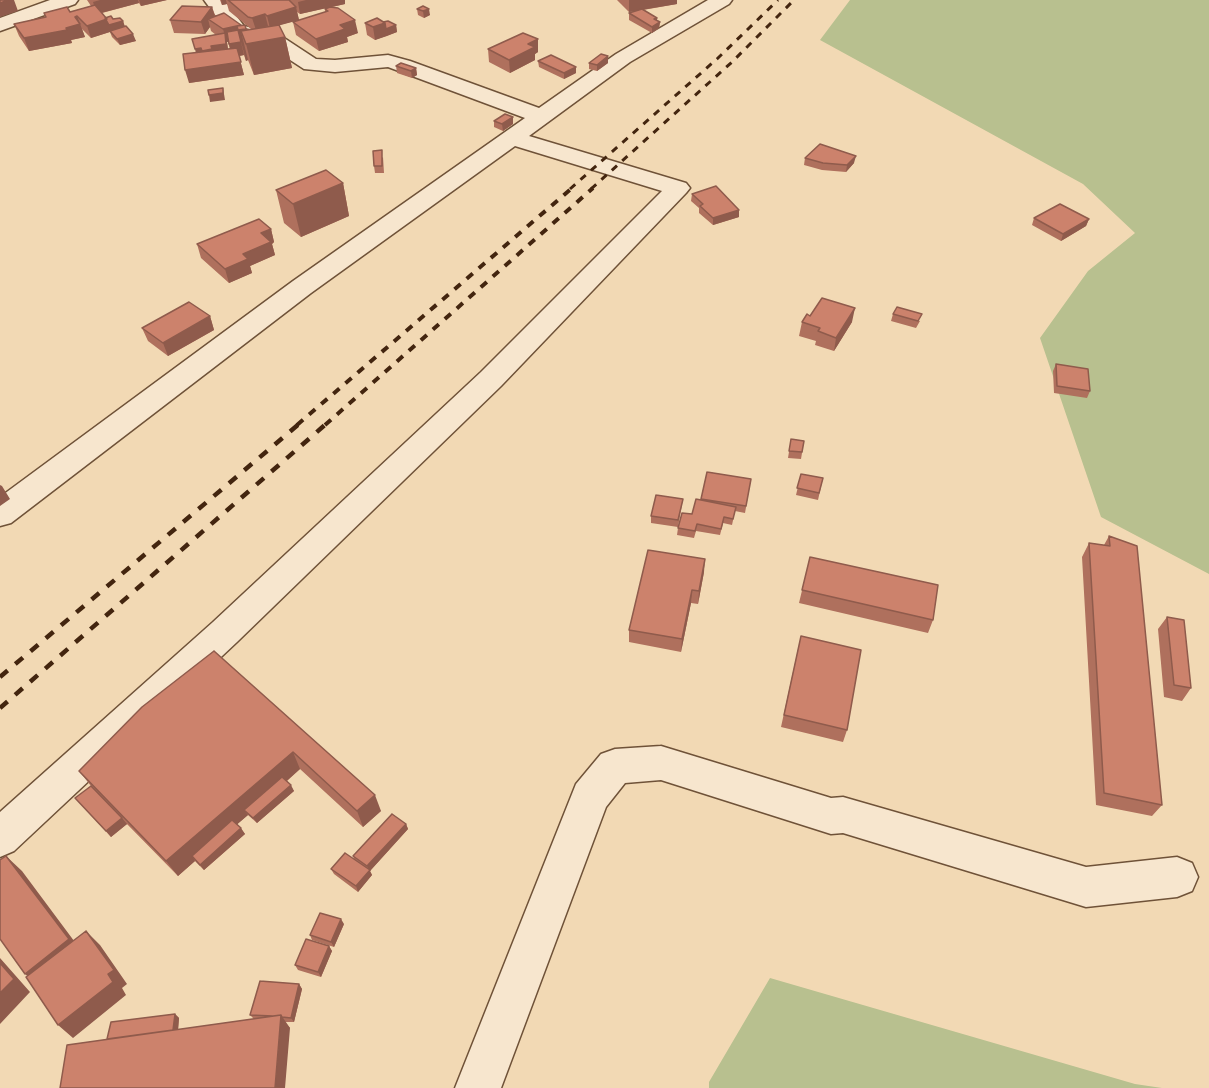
<!DOCTYPE html>
<style>
body{margin:0}
canvas{display:block;background:#f2d9b4}
</style>
<canvas width="1209" height="1088"></canvas>
<script>
const context = document.querySelector('canvas').getContext('2d');
context.lineJoin = 'round';
function paint(path, color) { context.fillStyle = color; context.fill(path, 'evenodd'); }
const poly = rows => new Path2D(rows.map(r => 'M' + r).join(''));
function trace(path, color, width, dash) { context.strokeStyle = color; context.lineWidth = width; context.lineCap = dash ? 'butt' : 'round'; context.setLineDash(dash || []); context.stroke(path); }
paint(poly([
 [850,0,1209,0,1209,574,1101,517,1040,338,1088,271,1135,233,1083,184,820,40],
 [770,978,1135,1084,1162,1088,709,1088,709,1082]
]), '#b8c08f');
const street = poly([
 [50,0,78,0,75,4,0,31,0,18,50,0],
 [204,0,224,0,244,26,278,34,316,59,335,60,388,55,410,61,539,108,616,54,708,0,732,0,729,4,630,62,529,136,686,183,690,188,686,193,501,386,237,642,14,851,0,857,0,812,213,622,481,372,662,191,515,146,311,293,11,523,0,526,0,497,293,281,525,118,388,67,335,72,304,69,264,43,230,35,204,0],
 [661,746,831,798,843,797,1086,867,1177,857,1192,863,1198,877,1192,891,1177,897,1086,907,843,833,831,834,661,780,625,783,606,807,501,1088,455,1088,576,784,601,754,615,749,661,746]
]);
trace(street, '#6f5238', 3);
paint(street, '#f7e6ce');
trace(poly([
 [570,189,718,58,778,0],
 [591,189,732,62,794,0]
]), '#43250f', 3, [7, 7]);
trace(poly([
 [297,425,572,188],
 [325,425,593,188]
]), '#43250f', 4, [8, 8]);
trace(poly([
 [0,677,299,424],
 [0,708,326,424]
]), '#43250f', 4.5, [10, 10]);
paint(poly([
 [87,0,167,0,141,6,139,3,102,13,105,18,123,21,125,27,136,41,120,45,112,37,110,32,91,38,82,29,85,37,71,40,72,43,29,51,19,36,14,24,45,17,44,13,70,12,91,6],
 [220,0,345,0,345,4,332,7,358,33,347,37,348,42,319,51,296,35,293,22,325,12,325,9,326,8,300,14,297,12,299,20,279,25,285,37,292,68,254,75,248,60,246,61,244,55,239,56,244,75,189,83,196,53,216,35,211,31,210,27,205,34,174,33,170,20,212,7,215,15,246,29,251,29,229,11,227,4,222,5],
 [227,42,228,42,230,49,228,49],
 [617,0,677,0,677,4,643,10,660,22,659,28,652,33,629,20,629,13,635,11,629,12],
 [423,6,430,15,424,18,418,15,417,9],
 [383,22,396,25,397,32,375,40,367,35,365,23],
 [488,49,538,52,535,54,535,60,510,73,489,62],
 [538,61,576,67,576,73,564,79,539,67],
 [589,63,608,63,597,71,589,69],
 [396,66,416,68,417,75,412,78,397,73],
 [513,117,513,124,503,131,494,127,494,121],
 [383,157,384,173,375,173,374,166],
 [805,158,854,163,846,172,822,170,804,165],
 [343,183,349,216,301,237,284,223,276,190],
 [692,194,739,210,739,217,713,225,699,213,699,208,691,201],
 [1034,218,1089,219,1086,226,1061,241,1032,225],
 [271,229,274,242,272,244,275,255,250,266,252,273,229,283,201,258,197,244],
 [893,314,920,321,916,328,891,321],
 [210,316,214,330,168,356,148,341,142,328],
 [810,316,852,322,834,351,815,345,816,341,799,336,802,322],
 [1056,364,1090,391,1087,398,1054,393,1053,371],
 [791,439,804,441,801,459,788,458],
 [707,472,751,479,745,513,735,511,732,525,723,523,720,535,696,531,694,538,677,535,678,528,692,514,701,500],
 [801,474,823,478,818,500,796,495],
 [683,499,678,527,651,523,651,516],
 [1109,536,1162,805,1152,816,1096,805,1082,557,1089,543,1104,545],
 [810,557,933,620,928,633,799,603],
 [704,572,698,604,691,603,681,652,629,642,629,630],
 [1167,617,1191,688,1182,701,1164,697,1158,629],
 [798,649,847,730,843,742,781,727],
 [214,651,381,811,363,827,300,769,287,781,294,791,257,823,248,815,237,824,245,834,204,870,195,861,178,876,126,823,127,824,111,837,75,798,91,786,79,771],
 [406,824,408,829,370,871,372,875,358,892,334,874,331,869,354,859,353,856],
 [344,924,334,947,312,940,310,935],
 [329,946,332,951,321,977,298,970,295,965],
 [299,984,302,989,294,1022,285,1022,290,1028,107,1039,175,1014,179,1018,178,1030,254,1019,250,1015]
]), '#af705d');
paint(poly([
 [8,0,14,0,18,11,0,17,0,3],
 [100,0,138,0,139,3,97,14,93,2],
 [139,0,167,0,141,6],
 [221,0,226,0,227,4,222,5],
 [306,0,345,0,345,4,300,14,298,2],
 [629,0,677,0,677,4,629,12],
 [212,7,216,20,208,19,210,27,205,34,201,22],
 [296,7,299,20,270,28,267,16],
 [429,9,430,15,424,18,423,11],
 [265,14,268,26,256,30,252,18],
 [77,16,85,37,71,40,72,43,29,51,24,38],
 [657,18,657,24,660,22,659,28,652,33,652,27,654,19],
 [107,19,123,21,125,27,91,38,87,26],
 [355,20,358,33,347,37,348,42,319,51,316,39,340,25],
 [385,23,387,36,375,40,373,27],
 [396,25,397,32,387,36,386,29],
 [237,26,240,39,227,42,229,57,206,64,202,51,225,36,223,29],
 [237,26,285,37,292,68,254,75,246,44,241,31,248,60,246,61],
 [133,34,136,41,120,45,117,39],
 [538,39,538,52,535,54,535,60,510,73,509,60,528,44],
 [241,42,244,55,239,56,244,75,189,83,185,70,232,57,229,44],
 [201,48,205,61,198,62,195,49],
 [608,56,608,63,597,71,597,65],
 [576,67,576,73,564,79,564,73],
 [416,68,417,75,412,78,411,71],
 [223,88,225,100,210,102,209,95],
 [513,117,513,124,503,131,502,124],
 [856,156,854,163,846,172,847,165],
 [343,183,349,216,301,237,293,204],
 [739,210,739,217,713,225,713,218],
 [1089,219,1086,226,1061,241,1063,234],
 [271,229,274,242,272,244,275,255,250,266,252,273,229,283,225,269,243,254,261,233],
 [855,308,852,322,834,351,836,338],
 [210,316,214,330,168,356,163,343],
 [0,485,2,486,10,499,0,506],
 [705,559,704,572,698,604,699,591],
 [692,590,691,603,681,652,682,639],
 [293,752,300,769,249,814,244,810,248,815,196,860,192,856,195,861,178,876,166,861],
 [291,785,294,791,257,823,253,818],
 [375,795,381,811,363,827,357,811],
 [122,818,127,824,111,837,106,831],
 [406,824,408,829,370,871,372,875,358,892,356,886,369,871,367,866],
 [241,828,245,834,204,870,200,865],
 [6,856,22,871,83,953,41,987,25,974],
 [341,919,344,924,334,947,331,942],
 [86,931,100,945,127,984,122,988,126,995,73,1038,58,1025,108,974],
 [329,946,332,951,321,977,318,972],
 [0,958,30,992,0,1024],
 [299,984,302,989,294,1022,291,1018],
 [175,1014,179,1018,177,1042,172,1038],
 [281,1015,290,1028,285,1088,275,1088]
]), '#8f5b4c');
const building = poly([
 [0,0,8,0,0,3,0,0],
 [228,0,289,0,296,7,267,16,265,14,252,18,248,17,228,0],
 [95,5,107,19,87,26,77,16,75,17,80,24,66,28,67,30,24,38,14,24,46,17,44,13,67,7,70,12,95,5],
 [182,6,212,7,201,22,170,20,182,6],
 [423,6,429,9,423,11,417,9,423,6],
 [330,7,338,8,355,20,340,25,345,29,316,39,293,22,328,11,325,9,330,7],
 [642,9,657,18,654,19,660,22,652,27,629,13,642,9],
 [224,13,241,25,223,29,208,19,224,13],
 [111,16,113,19,120,18,123,21,109,25,105,18,111,16],
 [377,18,385,23,373,27,365,23,377,18],
 [388,21,396,25,386,29,385,23,383,22,388,21],
 [245,25,246,29,238,30,237,26,245,25],
 [279,25,285,37,246,44,241,31,279,25],
 [126,26,133,34,117,39,110,31,126,26],
 [238,30,241,42,229,44,227,32,238,30],
 [225,33,226,44,211,46,212,49,202,51,201,48,195,49,192,39,225,33],
 [523,33,538,39,528,44,535,47,509,60,488,49,523,33],
 [237,48,241,62,185,70,183,54,237,48],
 [601,54,608,56,597,65,589,63,601,54],
 [551,55,576,67,564,73,538,61,551,55],
 [401,63,416,68,411,71,396,66,401,63],
 [223,88,223,93,209,95,208,90,223,88],
 [505,114,513,117,502,124,494,121,505,114],
 [820,144,856,156,847,165,823,163,805,158,820,144],
 [382,150,382,166,374,166,373,151,382,150],
 [326,170,343,183,293,204,276,190,326,170],
 [716,186,739,210,713,218,700,206,703,204,692,194,716,186],
 [1060,204,1089,219,1063,234,1034,218,1060,204],
 [259,219,271,229,261,233,271,242,243,254,248,259,225,269,197,244,259,219],
 [822,298,855,308,836,338,818,331,820,328,802,322,807,314,810,316,822,298],
 [189,302,210,316,163,343,142,328,189,302],
 [897,307,922,314,918,321,893,314,897,307],
 [1056,364,1088,369,1090,391,1057,386,1056,364],
 [791,439,804,441,802,452,789,451,791,439],
 [707,472,751,479,746,506,701,499,707,472],
 [801,474,823,478,819,493,797,488,801,474],
 [656,495,683,499,678,520,651,516,656,495],
 [696,499,736,507,733,519,724,517,721,529,697,524,695,531,678,528,682,513,692,514,696,499],
 [1109,536,1137,546,1162,805,1104,793,1089,543,1110,546,1109,536],
 [648,550,705,559,699,591,692,590,682,639,629,630,648,550],
 [810,557,938,585,933,620,802,590,810,557],
 [1167,617,1184,620,1191,688,1174,685,1167,617],
 [801,636,861,650,847,730,784,715,801,636],
 [214,651,375,795,357,811,293,752,166,861,79,771,142,707,214,651],
 [282,777,291,785,253,818,244,810,282,777],
 [91,786,122,818,106,831,75,798,91,786],
 [392,814,406,824,367,866,353,856,392,814],
 [232,820,241,828,200,865,192,856,232,820],
 [345,853,370,870,356,886,331,869,345,853],
 [6,856,69,939,25,974,0,939,0,860,6,856],
 [320,913,341,919,331,942,310,935,320,913],
 [86,931,114,970,108,974,113,982,58,1025,26,977,86,931],
 [306,939,329,946,318,972,295,965,306,939],
 [0,963,14,979,0,993,0,963],
 [260,981,299,984,291,1018,282,1017,281,1015,273,1016,250,1015,260,981],
 [175,1014,173,1030,107,1039,111,1022,175,1014],
 [281,1015,275,1088,60,1088,67,1045,281,1015]
]);
paint(building, '#cc826c');
trace(building, '#8f5b4c', 1.5);
</script>
